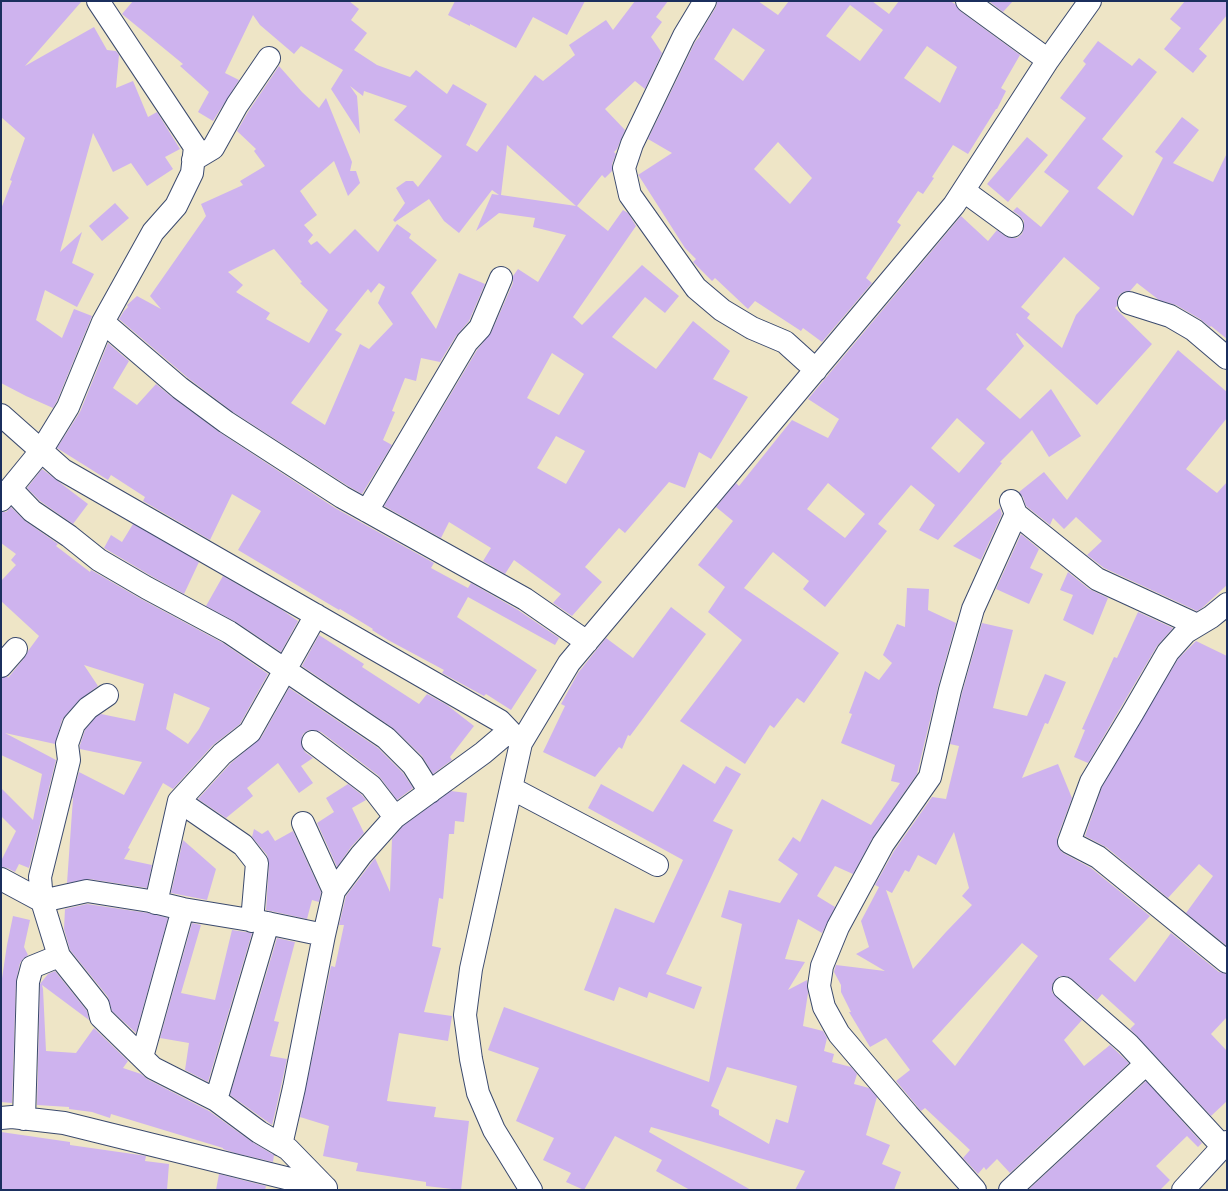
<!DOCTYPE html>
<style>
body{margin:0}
#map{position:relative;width:1228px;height:1191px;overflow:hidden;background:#eee5c6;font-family:"Patrick Hand",sans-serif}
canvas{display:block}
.frame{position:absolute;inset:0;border:2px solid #1b2f5e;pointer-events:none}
</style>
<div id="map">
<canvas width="1228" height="1191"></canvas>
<div class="frame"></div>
</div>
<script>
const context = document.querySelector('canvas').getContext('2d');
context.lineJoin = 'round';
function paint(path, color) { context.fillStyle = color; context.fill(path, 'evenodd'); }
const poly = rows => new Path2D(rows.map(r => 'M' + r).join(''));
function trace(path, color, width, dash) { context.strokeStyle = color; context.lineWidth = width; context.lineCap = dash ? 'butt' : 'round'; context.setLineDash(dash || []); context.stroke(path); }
paint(poly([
 [1,1,82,1,25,66,94,27,107,50,116,51,119,55,116,88,133,81,148,117,157,112,180,149,165,157,173,169,147,186,131,163,113,172,93,133,60,252,82,232,72,263,94,274,77,307,45,290,36,320,62,338,74,309,92,316,57,401,53,408,26,396,1,383,1,209,12,181,10,180,25,138,1,117],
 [133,1,349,1,359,9,351,20,367,33,354,50,377,65,410,77,416,70,447,94,453,84,487,104,466,145,477,152,535,75,543,81,575,55,569,45,606,20,613,30,635,1,668,1,656,17,662,22,651,37,662,53,645,89,635,81,605,109,625,130,617,149,614,152,616,154,612,164,612,171,605,178,602,175,577,206,608,231,623,210,628,213,636,226,573,317,582,325,642,265,679,296,665,313,645,297,612,337,656,369,693,321,730,351,713,379,748,397,711,459,699,452,685,488,669,482,625,533,619,528,585,567,602,582,572,616,553,603,561,594,514,560,505,574,483,561,491,548,449,522,441,538,384,506,477,350,491,333,513,283,513,276,518,269,538,282,566,235,533,227,535,218,499,213,476,231,492,194,499,195,492,190,459,233,444,221,429,199,395,222,393,220,405,203,396,188,406,181,413,181,418,187,442,156,394,120,407,106,364,91,363,96,350,86,357,96,360,134,331,89,343,70,301,46,294,54,260,25,253,15,225,73,239,80,213,121,198,112,209,92,180,66,183,64,122,14],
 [507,145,576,206,501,195],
 [552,353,584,374,559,415,527,398],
 [556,436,585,451,566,484,537,468],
 [455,1,585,1,567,35,533,17,516,48,470,24,470,26,448,15],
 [717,1,758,1,778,15,789,1,872,1,889,14,899,1,950,1,955,4,960,11,1020,55,1001,88,1006,91,997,109,996,109,968,154,953,145,932,177,934,178,923,194,918,191,897,222,901,225,866,278,872,283,822,342,803,328,801,331,755,301,748,309,715,278,712,281,693,262,696,259,685,248,639,176,638,175,672,153,648,139,695,42,700,36,699,35,716,7],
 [850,5,883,30,860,61,826,36],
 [733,28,765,50,743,81,714,59],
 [927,46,957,67,940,103,904,78],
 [778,142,812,178,790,204,754,169],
 [991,1,1013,1,1003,12,990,2],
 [1185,1,1227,1,1227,15,1199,49,1207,56,1193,73,1164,49,1181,28,1170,19],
 [1098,41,1132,66,1139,58,1157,72,1102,139,1123,156,1097,188,1133,216,1163,158,1155,152,1182,117,1199,130,1173,163,1213,182,1227,153,1227,339,1211,326,1210,327,1200,319,1176,305,1159,300,1137,283,1130,291,1126,291,1120,294,1117,299,1117,306,1115,308,1152,344,1097,405,1017,333,1016,334,1024,346,986,389,1020,419,1051,389,1081,436,1049,457,1032,430,1000,462,1002,463,938,540,919,530,935,505,911,485,878,524,887,531,825,607,803,589,809,581,773,552,744,588,839,653,804,703,797,698,774,728,770,725,745,764,680,721,742,640,708,612,725,587,698,565,733,521,716,507,736,483,739,486,792,420,828,438,839,419,808,399,961,216,988,241,997,230,1005,236,1010,238,1017,238,1022,234,1024,228,1024,221,1020,216,1013,211,1017,207,1041,227,1069,191,1044,172,1086,118,1060,98,1086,64,1083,61],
 [1064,257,1100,288,1076,315,1062,348,1027,318,1030,314,1021,307],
 [957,418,985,443,959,473,931,448],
 [828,483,865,514,845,538,807,509],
 [279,66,302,92,319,108,326,98,352,162,350,171,356,171,360,183,348,196,334,161,300,191,317,215,304,225,313,235,308,241,311,245,317,241,330,254,355,229,378,252,397,224,411,234,409,238,437,260,411,293,436,329,459,273,485,284,469,321,456,336,440,362,421,358,416,381,405,378,392,411,395,412,383,440,392,445,362,494,348,486,233,412,188,378,119,319,124,311,128,307,127,305,137,296,161,309,150,296,206,216,201,204,243,185,240,181,265,166,254,151,256,149,237,131,248,112],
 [274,249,302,282,300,283,328,310,309,343,266,319,270,313,236,292,243,285,228,272],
 [379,283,385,287,378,303,393,324,369,349,360,344,325,425,291,403,342,334,335,330,368,289,371,293],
 [1027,137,1048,155,1008,202,987,184],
 [115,203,129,218,102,241,89,226],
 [108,343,129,361,113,388,137,405,156,384,173,398,219,432,335,508,434,563,431,568,468,588,471,583,518,610,559,638,555,645,468,597,457,617,537,670,511,710,486,694,484,696,442,673,444,670,388,640,372,630,373,629,340,609,339,610,238,550,261,511,232,494,210,540,143,501,145,497,111,475,108,480,57,448,80,412],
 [1178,350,1227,392,1227,418,1186,469,1217,493,1227,482,1227,585,1202,608,1197,611,1104,568,1087,555,1102,541,1076,517,1064,529,1053,518,1050,525,1026,506,1023,497,1019,492,1044,472,1067,500],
 [42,469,88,504,73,524,40,501,27,488],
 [11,507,25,521,58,544,56,546,90,572,91,570,141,599,223,643,268,674,240,724,213,745,173,789,163,783,128,848,130,849,124,859,152,865,147,888,89,879,67,883,73,798,72,798,79,772,124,795,142,762,80,749,80,745,85,730,96,717,101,714,135,721,144,684,84,665,98,686,79,700,65,716,62,720,55,744,5,733,56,760,29,868,19,864,15,872,7,868,1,867,1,861,16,831,1,816,1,788,33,820,42,774,1,755,1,678,7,676,8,678,25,657,28,651,39,636,1,601,1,581,16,565,11,560,16,554,1,543,1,512,6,512],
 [174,693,210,708,199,729,188,744,166,729],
 [1000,508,1002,514,981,560,953,546],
 [133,524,199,562,184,594,153,577,104,548,111,535,122,542],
 [1021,534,1039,549,1030,568,1043,574,1029,604,996,589],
 [1068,572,1089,589,1108,598,1093,635,1063,620,1073,595,1060,590],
 [223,576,282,610,298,621,281,652,236,622,206,606],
 [907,588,929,589,928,610,956,623,938,687,917,774,873,837,853,874,835,866,817,896,835,907,822,933,798,919,785,959,805,962,788,990,807,980,808,993,803,1026,823,1031,827,1038,824,1051,834,1054,832,1062,851,1067,857,1074,854,1084,869,1088,877,1097,866,1135,890,1145,882,1164,901,1172,894,1190,795,1190,805,1171,651,1127,649,1132,751,1190,690,1190,656,1171,662,1160,615,1136,584,1190,566,1182,571,1173,543,1160,554,1138,516,1121,539,1068,488,1050,504,1007,709,1082,742,924,721,917,729,890,780,903,798,874,778,860,793,837,800,842,822,799,871,825,900,783,891,781,895,765,841,743,852,714,849,713,865,671,879,680,892,663,883,655,897,624,905,627],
 [727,1067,797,1086,788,1123,776,1119,769,1144,719,1115,719,1110,711,1106],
 [671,607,706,634,630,736,628,735,622,749,619,747,595,777,543,752,565,706,561,704,578,673,606,638,633,658],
 [1138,612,1173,628,1157,646,1088,763,1074,757,1085,730,1082,729,1114,657,1117,658],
 [982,623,1013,630,993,708,1027,716,1045,674,1066,682,1048,724,1045,723,1022,778,1058,764,1072,798,1057,838,1057,843,1059,849,1063,853,1091,868,1150,916,1109,959,1135,982,1171,933,1219,972,1227,974,1227,1017,1211,1034,1227,1051,1227,1101,1211,1116,1137,1036,1130,1029,1135,1024,1102,994,1097,1000,1072,979,1067,976,1060,976,1055,980,1052,985,1052,992,1056,997,1082,1020,1064,1040,1084,1066,1110,1045,1129,1063,1010,1173,997,1159,986,1170,984,1167,978,1174,963,1158,970,1150,925,1108,921,1111,896,1081,910,1070,886,1038,870,1047,849,1012,851,1012,841,992,841,985,834,972,836,965,885,971,856,954,869,947,861,921,879,887,875,885,894,851,932,797,946,799,959,746,950,744,962,693],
 [954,832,969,888,962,896,972,905,946,932,913,969,886,890,892,893,905,870,909,872,918,855,936,865],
 [1022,943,1038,956,955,1066,932,1041],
 [319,635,364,664,362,667,419,704,427,694,447,705,474,726,450,757,452,760,433,774,422,756,393,728,302,666],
 [1196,641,1227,656,1227,946,1186,913,1213,876,1199,864,1168,898,1106,847,1085,836,1102,787,1178,659],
 [289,688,378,748,403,773,413,788,397,800,379,776,321,732,314,730,309,730,303,734,301,741,302,747,305,752,313,758,301,766,313,783,299,793,278,763,247,788,253,796,226,818,198,799,231,763,261,738],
 [683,764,715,784,726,766,741,774,713,821,733,830,666,974,702,987,694,1009,649,992,647,998,619,987,614,1001,584,990,615,908,654,923,683,860,588,808,601,784,653,812],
 [348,784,362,795,366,800,352,808,364,833,351,847,337,867,317,823,334,812,326,798],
 [451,791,467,793,464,822,455,821,454,834,449,834,443,899,439,898,432,946,441,948,424,1012,452,1016,448,1041,399,1033,387,1101,436,1107,434,1117,469,1121,461,1190,426,1186,426,1182,356,1171,358,1163,323,1156,329,1126,300,1117,331,966,335,967,344,925,339,925,346,896,375,858,390,892,392,839,403,826],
 [254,829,262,834,268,830,275,841,293,831,321,892,319,902,312,900,307,919,266,910,269,864,267,855,252,837],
 [183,840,216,869,207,900,171,893],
 [87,904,148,913,168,918,136,1033,112,1011,108,997,70,950,64,929,65,909],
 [13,916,30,920,24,947,28,955,23,959,20,963,16,981,12,1103,1,1102,1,985,7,945],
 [192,923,201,925,181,993,215,1000,232,930,252,933,208,1082,185,1070,189,1043,160,1038],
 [277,938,295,942,274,1021,279,1022,270,1056,287,1059,276,1109,272,1125,230,1095],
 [55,971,87,1011,89,1020,42,985,43,989,46,1051,76,1053,94,1028,128,1061,123,1068,141,1074,147,1079,209,1111,252,1142,274,1155,273,1162,235,1153,223,1149,223,1148,111,1114,110,1118,92,1112,69,1109,69,1107,37,1105,40,984,48,974],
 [1146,1081,1202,1143,1198,1147,1187,1136,1156,1166,1170,1180,1160,1190,1028,1190],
 [1,1132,70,1142,70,1145,140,1155,146,1156,145,1161,169,1164,167,1190,1,1190],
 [219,1174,266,1186,265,1190,216,1190]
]), '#ceb3ee');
const minor = poly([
 [705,1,684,36,632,144,624,168,630,195,696,288,722,310,752,328,785,342,816,370],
 [967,1,1048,60],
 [193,160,213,148,237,105,269,58],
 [964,191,1012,226],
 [1129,303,1170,316,1194,330,1227,358],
 [103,322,180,388,226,422,342,497,525,599,587,642],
 [1,415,63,470,500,721,521,743],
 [11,489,32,511,69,536,99,560,147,588,229,632,386,738,413,765,430,792],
 [1,500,41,451,68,407,103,322,153,232,176,206,192,173,195,147,98,1],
 [1011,501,1016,514,1097,579,1197,625],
 [367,511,467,342,480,328,501,278],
 [1227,604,1211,617,1186,632,1168,652,1132,714,1091,782,1069,842,1098,857,1227,962],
 [1,666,16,649],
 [107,695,88,708,74,724,67,744,69,760,40,877,42,901,59,956,98,1005,101,1017,153,1068,216,1100,259,1132,288,1149,326,1188],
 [313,742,371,786,395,817],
 [511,788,657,865],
 [179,801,243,845,257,863,252,921],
 [303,823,334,891],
 [1,879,42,901,87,891,150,901,183,909,262,922,324,935],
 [156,903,179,801,222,754,250,732,316,615],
 [1064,988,1128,1044,1223,1147],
 [142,1057,183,909],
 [216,1100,268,923],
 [1,1118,12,1117,64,1123,326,1188],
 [24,1119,28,982,32,967,59,956],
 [281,1145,294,1088,324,935,334,891,361,855,395,817,483,753,509,731],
 [531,1190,494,1130,478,1093,471,1059,465,1015,471,969,521,743,569,663,954,205,1048,60,1090,1],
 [975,1190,908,1115,839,1034,824,1007,819,986,822,966,838,927,883,844,930,777,950,690,973,609,1016,514],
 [1010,1190,1146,1064],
 [1183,1190,1227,1142]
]);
trace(minor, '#3b4a6e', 24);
trace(minor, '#fff', 22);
</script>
